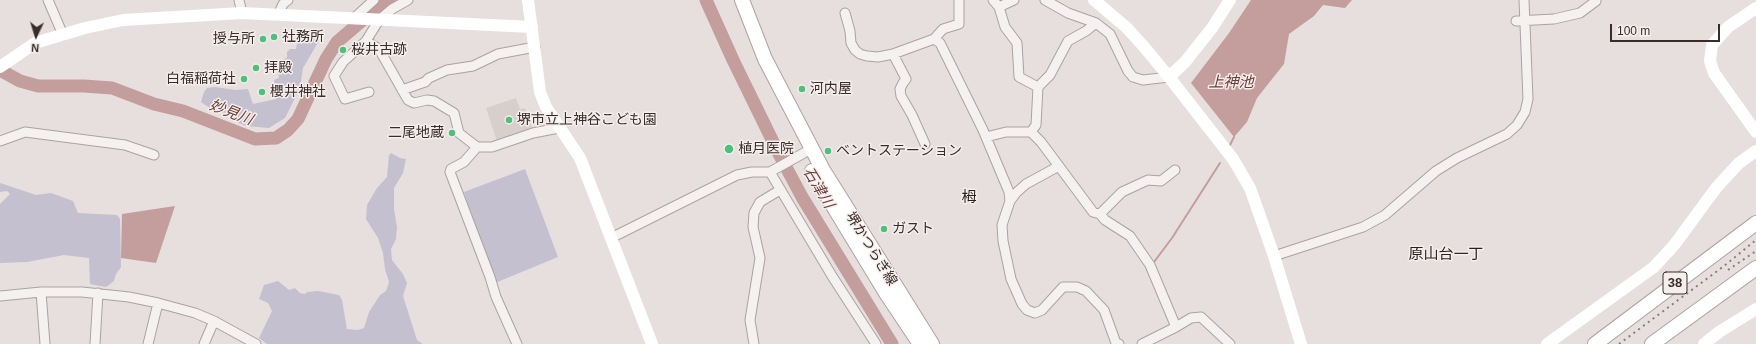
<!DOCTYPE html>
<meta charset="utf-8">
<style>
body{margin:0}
#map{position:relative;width:1756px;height:344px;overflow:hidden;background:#e6dfde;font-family:Arial,sans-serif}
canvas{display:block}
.north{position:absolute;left:16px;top:16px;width:40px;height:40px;-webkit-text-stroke:3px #f4eeed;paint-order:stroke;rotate:184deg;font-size:11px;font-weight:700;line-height:16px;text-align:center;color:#3c2c29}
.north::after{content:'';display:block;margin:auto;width:14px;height:18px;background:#3c2c29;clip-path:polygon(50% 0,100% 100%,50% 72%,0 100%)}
.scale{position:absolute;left:1610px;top:24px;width:110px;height:18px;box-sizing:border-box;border:2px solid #3c2c29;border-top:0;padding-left:5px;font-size:12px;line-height:14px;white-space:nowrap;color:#3c2c29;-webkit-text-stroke:3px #f4eeed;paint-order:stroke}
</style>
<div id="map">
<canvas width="1756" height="344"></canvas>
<div class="north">N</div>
<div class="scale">100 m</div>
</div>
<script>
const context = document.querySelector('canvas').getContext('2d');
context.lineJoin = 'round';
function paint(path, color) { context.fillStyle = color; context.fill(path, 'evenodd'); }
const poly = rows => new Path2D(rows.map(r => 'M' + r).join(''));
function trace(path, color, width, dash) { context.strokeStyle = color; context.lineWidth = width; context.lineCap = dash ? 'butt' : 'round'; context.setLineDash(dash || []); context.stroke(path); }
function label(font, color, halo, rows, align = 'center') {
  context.font = font + ' Arial,"Noto Sans JP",sans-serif'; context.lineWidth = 3; context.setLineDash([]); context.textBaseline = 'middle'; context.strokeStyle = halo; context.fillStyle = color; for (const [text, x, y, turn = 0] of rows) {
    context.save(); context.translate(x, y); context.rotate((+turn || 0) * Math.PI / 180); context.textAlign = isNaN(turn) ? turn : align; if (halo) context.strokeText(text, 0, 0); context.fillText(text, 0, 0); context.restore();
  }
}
paint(poly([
 [516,98,520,109,525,108,533,130,498,144,486,108]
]), '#d8cecc');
paint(poly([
 [316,31,322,32,323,34,303,68,300,88,285,118,269,128,246,126,237,122,230,114,213,110,201,102,204,92,207,88,215,87,236,90,248,89,253,104,276,99,274,80,279,78,277,61,287,58,287,52,290,49,296,49,297,43,313,38],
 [391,153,400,158,406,159,403,173,394,188,394,209,397,227,396,239,391,249,392,260,403,274,407,283,403,296,417,340,423,344,267,344,259,338,272,311,268,303,259,299,264,285,278,281,289,290,295,288,300,293,305,294,307,292,318,291,339,295,342,300,347,329,358,330,364,328,369,312,380,295,386,291,389,282,385,269,383,253,378,238,366,219,367,205,377,188,387,177,389,155],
 [525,169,558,257,495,283,464,192],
 [0,183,36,195,51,193,73,201,78,213,117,215,120,219,121,267,116,274,114,281,106,287,90,284,89,258,64,255,27,262,0,263,0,204,10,194,7,191,0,192]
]), '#c4c0cf');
paint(poly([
 [1251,0,1352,0,1345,8,1323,5,1314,16,1289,34,1284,64,1257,98,1247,122,1234,137,1191,83,1229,33],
 [175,206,156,263,121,258,122,214]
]), '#c39e9c');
trace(poly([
 [1230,145,1234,137],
 [1154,262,1172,238,1220,163]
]), '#c39e9c', 2);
trace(poly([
 [706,0,733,60,779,154,802,197,892,344],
 [0,70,20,81,38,86,84,86,112,88,154,104,183,111,255,139,276,138,288,130,298,119,326,59,337,42,372,12,389,0]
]), '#c39e9c', 13);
const street = poly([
 [48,0,63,35],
 [239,0,242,13],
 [408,0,392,9,379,20,366,41,379,49,408,100,414,103,427,100,434,101,454,113,459,133,477,147,492,147,533,133,559,128],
 [959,0,959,24,943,29,934,39,940,43,983,130,1009,192,1010,201,1002,225,1003,241,1011,279,1022,304,1027,310,1035,313,1042,310,1063,287,1077,287,1086,291,1104,310,1116,343,1119,344],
 [993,0,999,7,1005,27,1017,43,1019,77,1038,87],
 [1045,0,1068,13,1096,23,1110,34,1128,71,1133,77,1143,80,1169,77],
 [999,7,1014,0],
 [845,13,850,31,851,43,855,50,860,54,867,56,878,57,893,54,934,39],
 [278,15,283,4,288,0],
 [354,18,374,0],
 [1516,21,1554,19,1580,13,1596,1],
 [366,41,343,62,334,76,345,99,369,92],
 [893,54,906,79,903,83,900,89,901,96,912,115,925,144],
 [402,90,425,82,429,78,447,70,473,66,498,54,535,47],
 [1031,132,1036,125,1038,87,1050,75,1068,41,1086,31,1096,23],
 [986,137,1006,132,1031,132,1041,142,1093,212,1100,214,1105,220,1130,236,1150,265,1176,327,1191,318,1201,317,1230,344],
 [0,141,25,132,125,145,154,155],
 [477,147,464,162,451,169,450,172,490,277,496,297,517,344],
 [770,172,832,276,876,344],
 [1010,201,1016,193,1026,184,1059,166],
 [1100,214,1122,192,1148,180,1161,181,1175,170],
 [611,238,737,175,752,172,770,172,811,149],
 [1274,256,1363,227,1385,215,1436,171,1457,158,1507,134,1517,125,1525,112,1528,99,1524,0],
 [41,292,45,344],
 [0,296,41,292,82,292,129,297,158,303,195,313,214,321,204,344],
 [214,321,256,344],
 [95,344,98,293],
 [148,344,158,303],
 [754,344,750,320,760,258,753,227,754,213,760,202,780,190],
 [1142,344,1176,327]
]);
const primary = poly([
 [742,0,765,59,823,170,932,344],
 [812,171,886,293,920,344],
 [1595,344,1756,223],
 [1652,344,1756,268]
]);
trace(street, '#aca2a0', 11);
trace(primary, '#b1a19e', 16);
trace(street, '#f5f1f0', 9);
trace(poly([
 [528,0,540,92,546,107,580,158,652,344],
 [1094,0,1127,28,1145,48,1169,77,1233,159,1250,188,1274,256,1301,344],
 [1756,8,1728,27,1712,45,1710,61,1714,73,1756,132],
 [0,67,35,43,85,28,123,20,242,13,532,27],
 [1169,77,1185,62,1212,28,1230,0],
 [1547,344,1654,267,1675,244,1716,188,1739,163,1756,151],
 [1704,344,1719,332,1756,309]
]), '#fff', 12);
trace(primary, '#fff', 14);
trace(poly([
 [1728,270,1756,251],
 [1619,344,1724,266,1756,240]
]), '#8e7d79', 2, [2, 4]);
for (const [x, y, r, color] of [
 [274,37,4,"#4dc17b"],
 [263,39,4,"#4dc17b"],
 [343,50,4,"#4dc17b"],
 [256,68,4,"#4dc17b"],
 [244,79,4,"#4dc17b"],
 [802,89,4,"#4dc17b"],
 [262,92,4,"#4dc17b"],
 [509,120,4,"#4dc17b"],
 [452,133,4,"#4dc17b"],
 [729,149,5,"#4dc17b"],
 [828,151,4,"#4dc17b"],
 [884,229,4,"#4dc17b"]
]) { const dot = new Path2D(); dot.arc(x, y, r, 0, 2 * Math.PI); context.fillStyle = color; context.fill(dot); trace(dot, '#f4eeed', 1.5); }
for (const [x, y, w] of [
 [1675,283,24]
]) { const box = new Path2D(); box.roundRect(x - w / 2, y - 11, w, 22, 3); context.fillStyle = '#f4eeed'; context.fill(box); trace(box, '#3c2c29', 1); }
label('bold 13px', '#3c2c29', null, [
 ["38",1675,283]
]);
label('14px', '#3c2c29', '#f4eeed', [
 ["社務所",282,37],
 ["授与所",255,39,"right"],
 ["桜井古跡",351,50],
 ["拝殿",264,68],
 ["白福稲荷社",236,79,"right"],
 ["河内屋",810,89],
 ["櫻井神社",270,92],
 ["堺市立上神谷こども園",517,120],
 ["二尾地蔵",444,133,"right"],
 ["植月医院",738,149],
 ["ベントステーション",836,151],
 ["ガスト",892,229]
], 'left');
label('14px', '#3c2c29', '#f4eeed', [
 ["堺かつらぎ線",871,249,58]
]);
label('italic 15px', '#6c3c36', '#f4eeed', [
 ["上神池",1231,83],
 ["妙見川",231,113,21],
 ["石津川",818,188,59]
]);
label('15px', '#2c1f1b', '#f4eeed', [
 ["栂",969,198],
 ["原山台一丁",1446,255]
]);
</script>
